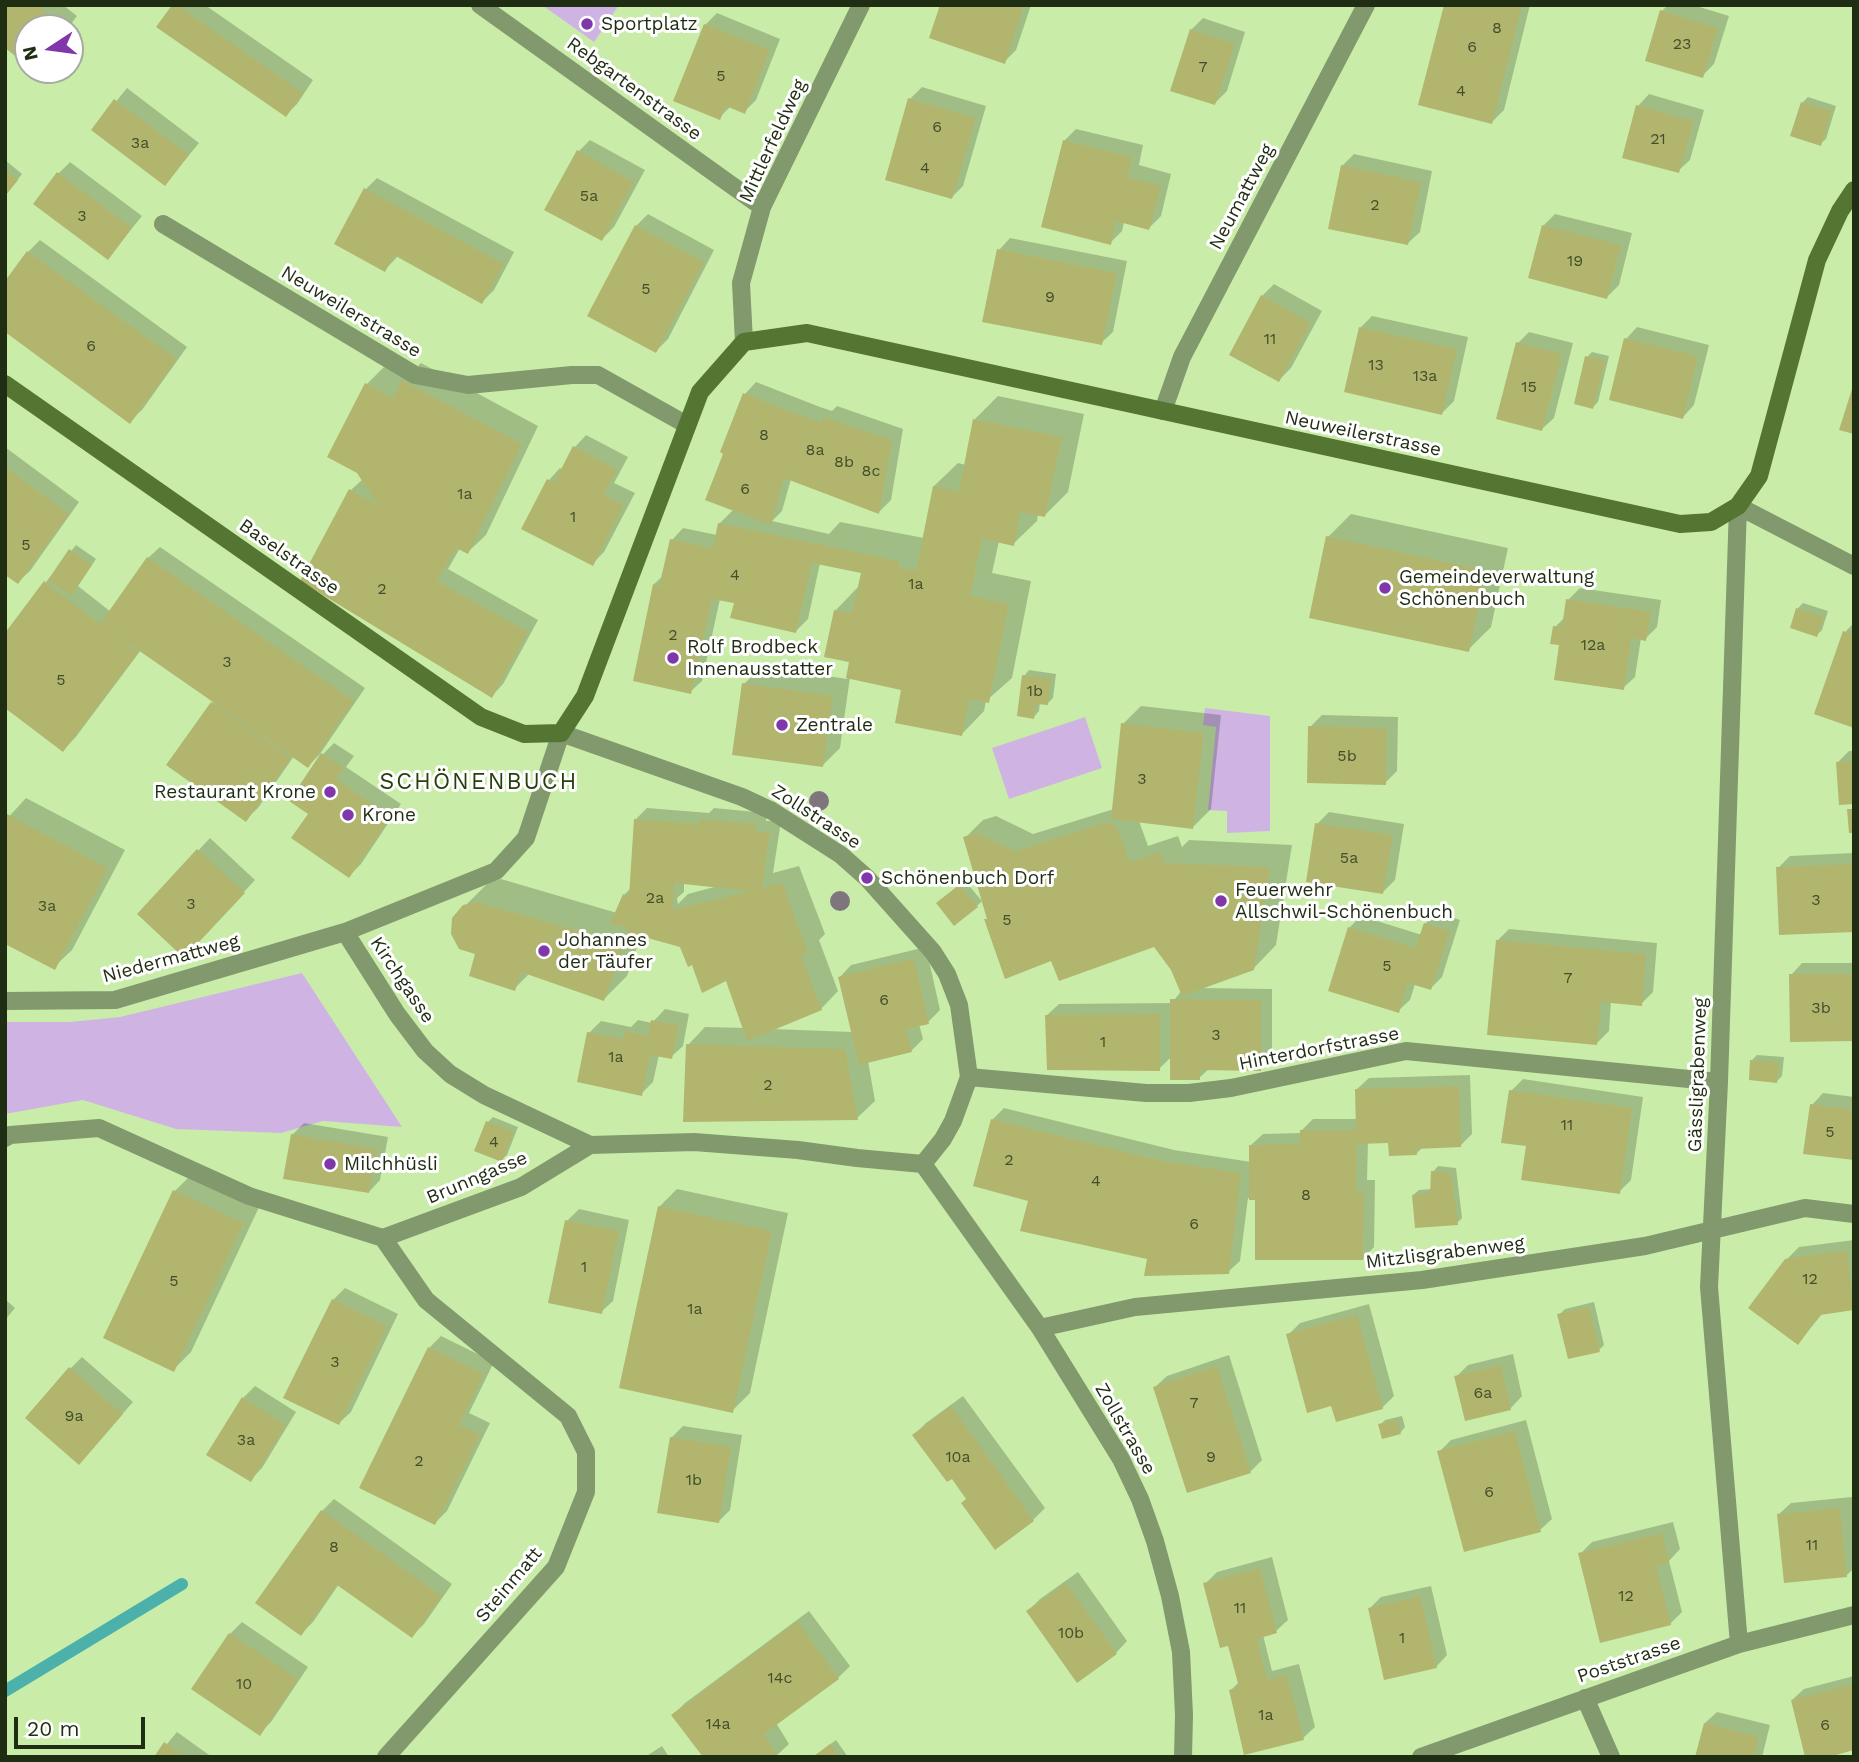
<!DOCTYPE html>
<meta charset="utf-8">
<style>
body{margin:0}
#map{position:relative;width:1859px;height:1762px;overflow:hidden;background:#c9eda8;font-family:"Work Sans",sans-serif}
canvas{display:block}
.frame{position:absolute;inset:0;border:7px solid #1f2d12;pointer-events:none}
.north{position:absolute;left:14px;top:14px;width:70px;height:70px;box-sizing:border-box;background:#fff;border:2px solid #a5aba0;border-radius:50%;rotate:257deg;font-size:19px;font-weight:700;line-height:28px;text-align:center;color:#1f2d12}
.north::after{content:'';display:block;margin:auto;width:24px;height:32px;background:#8037a9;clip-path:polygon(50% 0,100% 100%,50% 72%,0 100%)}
.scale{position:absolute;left:14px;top:1717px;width:131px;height:32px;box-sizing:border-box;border:4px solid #1f2d12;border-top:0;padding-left:9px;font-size:21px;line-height:24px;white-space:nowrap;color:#1f2d12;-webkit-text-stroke:5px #fff;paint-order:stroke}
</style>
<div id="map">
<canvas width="1859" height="1762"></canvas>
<div class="frame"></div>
<div class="north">N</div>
<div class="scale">20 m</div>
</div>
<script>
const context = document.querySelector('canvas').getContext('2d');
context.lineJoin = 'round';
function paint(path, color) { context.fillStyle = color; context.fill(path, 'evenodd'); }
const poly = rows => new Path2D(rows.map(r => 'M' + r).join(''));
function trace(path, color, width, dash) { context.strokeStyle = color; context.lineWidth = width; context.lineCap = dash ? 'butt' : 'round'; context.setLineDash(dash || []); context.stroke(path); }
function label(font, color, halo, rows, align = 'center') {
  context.font = font + ' "Work Sans",sans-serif'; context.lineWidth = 6; context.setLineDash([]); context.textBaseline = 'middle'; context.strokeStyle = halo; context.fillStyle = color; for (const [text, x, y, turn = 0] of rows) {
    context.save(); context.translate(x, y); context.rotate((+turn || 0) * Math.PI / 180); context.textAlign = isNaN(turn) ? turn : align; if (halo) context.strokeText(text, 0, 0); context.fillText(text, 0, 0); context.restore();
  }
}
paint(poly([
 [542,5,619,5,594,42],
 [1205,708,1270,716,1270,831,1227,833,1227,811,1208,810,1216,727,1203,725],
 [1085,717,1102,768,1009,799,992,748],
 [302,973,402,1127,323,1121,281,1133,176,1129,83,1100,5,1114,5,1022,70,1022,120,1017]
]), '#cfb4e3');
paint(poly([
 [5,5,63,5,77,16,68,28,28,28,28,64],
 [174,5,205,5,313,80,297,104,286,115],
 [942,5,1031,5,1016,50,1004,62],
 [1445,5,1530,5,1504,110,1492,122],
 [1668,5,1693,5,1729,16,1714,64,1702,76,1662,11],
 [717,13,780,39,756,100,744,112,731,106,719,118,705,25],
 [1203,18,1245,32,1227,91,1215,103,1191,30],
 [922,87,986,106,963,186,951,198,910,99],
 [127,88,199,143,165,184,93,130],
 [1649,94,1704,110,1690,160,1678,171,1638,106],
 [1808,97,1836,106,1826,139,1820,144,1803,102],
 [1076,129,1143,145,1139,165,1171,174,1161,216,1149,228,1124,222,1122,231,1110,243,1064,141],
 [590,140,645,170,614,227,602,239,578,152],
 [1354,154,1432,171,1420,232,1408,243,1342,166],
 [5,160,22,174,5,196],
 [70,162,142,216,108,258,58,174],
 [377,178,514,252,494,290,482,302,398,256,385,270,366,189],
 [648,214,714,250,668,339,656,351,636,226],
 [1555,214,1632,233,1619,285,1607,297,1543,226],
 [1010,238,1127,261,1113,332,1101,343,999,250],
 [40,240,187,347,142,410,130,421,5,284,28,252],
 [1274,284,1322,311,1291,368,1279,380,1262,296],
 [1372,316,1468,337,1454,401,1442,413,1360,328],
 [1637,327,1709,345,1694,405,1683,417,1626,339],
 [1529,332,1573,343,1554,418,1542,429,1518,343],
 [1592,352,1609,356,1598,402,1593,407,1587,357],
 [421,363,538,426,486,535,468,552,460,548,448,569,538,620,503,684,492,696,351,490,363,479,367,384,384,367,406,378],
 [756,382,820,407,832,411,837,406,903,429,891,500,879,512,791,479,782,511,772,521,829,534,840,522,924,538,934,486,958,463,966,465,975,419,998,396,1084,414,1068,492,1045,515,1038,514,1037,521,1013,544,999,541,992,573,1031,581,1012,678,986,701,984,711,961,735,903,688,850,677,840,748,822,766,744,684,762,666,847,679,851,660,835,611,858,587,863,571,820,563,808,619,796,631,736,602,720,599,702,681,690,692,635,680,654,584,663,576,672,540,683,528,717,535,720,523,734,509,745,394],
 [586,435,628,457,614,483,635,493,604,552,592,564,549,480,560,468,563,470,575,447],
 [5,447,79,502,30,571,18,582,5,573],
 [1351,514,1508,548,1491,627,1468,650,1328,537],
 [76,545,96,559,78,586,111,612,148,558,160,547,365,688,320,754,308,766,294,756,258,808,246,819,168,765,214,701,141,650,75,738,63,750,46,582],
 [1580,588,1661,600,1657,627,1645,639,1641,638,1635,677,1623,688,1561,644,1555,627,1565,617,1568,600],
 [1803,603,1828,611,1822,630,1817,635,1792,627,1798,608],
 [1854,623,1854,726,1845,632],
 [1029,670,1056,674,1053,698,1047,704,1040,702,1039,711,1034,717,1024,676],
 [1141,706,1221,715,1211,809,1193,827,1139,821,1148,846,1178,836,1182,847,1189,840,1292,845,1276,945,1253,969,1199,988,1272,989,1272,1057,1261,1069,1209,1069,1199,1078,1172,1056,1159,1069,1047,1015,1059,1004,1172,1003,1182,990,1172,970,1155,945,1052,959,989,918,965,838,983,820,996,816,1033,834,1114,809,1123,724],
 [1322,715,1398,717,1397,771,1385,783,1310,727],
 [334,743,354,756,346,767,401,804,361,864,349,876,323,754],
 [1849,751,1854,751,1854,802,1837,763],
 [26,798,125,850,72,950,54,967,5,942,5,821],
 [647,808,709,813,714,808,766,813,766,821,781,821,773,873,799,866,825,934,819,940,838,991,821,1009,772,1029,853,1032,840,977,851,965,926,947,940,1010,928,1022,919,1024,923,1039,911,1051,868,1061,875,1101,857,1118,688,1045,705,1027,745,1028,727,979,693,963,681,943,641,935,627,976,604,999,530,973,514,989,477,952,465,906,489,882,501,879,617,913,624,895,631,888,636,819],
 [684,882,718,886,688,894,678,904,677,898,684,892],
 [1329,812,1404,824,1395,880,1383,892,1317,824],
 [210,838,255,880,196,944,139,914],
 [1854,853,1854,930,1778,868,1790,856],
 [965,881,982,901,977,906,943,898],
 [1437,912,1460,920,1442,977,1431,988,1415,984,1410,1000,1398,1011,1349,928,1361,916,1422,935,1425,924],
 [1509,929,1657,943,1653,992,1641,1004,1611,1001,1609,1031,1597,1043,1497,941],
 [1802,963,1854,963,1854,1039,1791,975],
 [665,1009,689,1014,683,1046,671,1057,659,1055,653,1082,641,1094,589,1033,601,1021,631,1027,638,1020,652,1023],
 [1757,1055,1784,1057,1782,1076,1777,1081,1752,1060],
 [1470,1075,1472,1134,1460,1146,1423,1147,1416,1154,1389,1141,1368,1142,1367,1180,1375,1180,1374,1247,1363,1259,1257,1198,1248,1198,1240,1261,1228,1272,1149,1257,1030,1200,992,1120,1004,1108,1174,1150,1251,1162,1251,1145,1263,1134,1301,1133,1301,1131,1313,1119,1358,1119,1357,1089,1369,1078],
 [1523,1079,1643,1097,1631,1180,1619,1192,1528,1144,1511,1091],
 [1823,1093,1854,1097,1854,1159,1812,1105],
 [493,1117,518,1127,507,1155,501,1160,488,1122],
 [304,1123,388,1137,380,1180,369,1192,292,1135],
 [1438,1166,1456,1168,1462,1218,1457,1223,1413,1195,1419,1190,1432,1189,1433,1172],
 [193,1173,260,1205,191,1352,173,1370,106,1337,175,1191],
 [677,1189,788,1213,750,1393,732,1411,659,1207],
 [579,1209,629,1220,613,1301,601,1312,567,1221],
 [1854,1240,1854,1309,1823,1313,1798,1343,1786,1260,1799,1247],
 [345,1288,398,1314,351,1412,339,1423,333,1300],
 [5,1299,15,1308,5,1320],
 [1594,1302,1604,1345,1599,1350,1559,1315,1565,1309],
 [1369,1304,1394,1396,1382,1408,1288,1335,1300,1323],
 [441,1336,494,1362,469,1413,490,1423,447,1511,435,1523,429,1348],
 [1513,1354,1522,1396,1511,1408,1456,1377,1468,1365],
 [1229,1355,1262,1460,1250,1472,1155,1387,1167,1376],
 [82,1357,133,1402,90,1451,70,1369],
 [255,1386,296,1412,262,1468,250,1480,243,1398],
 [963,1396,1045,1508,1033,1520,996,1547,968,1498,953,1476,914,1435,926,1423],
 [1402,1416,1405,1427,1400,1433,1380,1425,1385,1420],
 [1526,1420,1552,1519,1540,1530,1439,1452,1451,1440],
 [683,1426,742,1435,730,1510,718,1522,671,1438],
 [1852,1497,1854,1568,1847,1575,1779,1514,1791,1503],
 [334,1499,452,1584,424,1624,412,1636,339,1584,313,1622,301,1634,322,1511],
 [1673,1522,1680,1549,1669,1561,1682,1612,1670,1624,1580,1554,1592,1542],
 [1272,1557,1288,1620,1276,1631,1263,1635,1272,1671,1299,1664,1315,1727,1303,1738,1231,1690,1239,1682,1230,1647,1205,1584,1217,1572],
 [1078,1572,1127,1641,1116,1653,1028,1611,1040,1599],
 [1431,1586,1447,1655,1436,1667,1369,1609,1381,1597],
 [809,1611,850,1666,838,1678,776,1723,789,1744,775,1757,673,1715,685,1703],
 [242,1622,308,1667,271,1722,260,1733,230,1634],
 [1854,1676,1854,1748,1792,1700,1804,1689],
 [1717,1712,1770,1725,1762,1757,1697,1757,1705,1723],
 [177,1732,212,1757,156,1757],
 [836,1740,848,1757,813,1757],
 [662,1746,669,1757,645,1757]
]), '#0003');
trace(poly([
 [5,1691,182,1584]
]), '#4cb0ab', 12);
paint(poly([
 [5,5,37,5,66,28,28,28,28,66,5,48],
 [172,5,177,5,303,93,286,117,156,27],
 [940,5,1024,5,1005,64,929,38],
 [1444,5,1522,5,1492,124,1418,105],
 [1660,10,1718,28,1703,78,1645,61],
 [704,24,770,50,745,114,726,106,720,120,673,101],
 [1190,29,1235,44,1215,105,1170,91],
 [908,98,976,118,952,199,885,180],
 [114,99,189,155,165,186,91,130],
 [1801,102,1832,111,1821,146,1790,136],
 [1636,105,1694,121,1679,173,1622,158],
 [1063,140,1132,157,1128,177,1161,186,1149,230,1116,221,1111,245,1041,227],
 [577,150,634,182,602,241,544,210],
 [1341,165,1421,182,1408,245,1328,229],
 [5,170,18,180,5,196],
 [57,172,132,228,108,260,33,204],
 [364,188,504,264,482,304,394,255,385,272,334,244],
 [635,225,704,262,656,353,587,316],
 [1542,225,1621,245,1607,299,1528,278],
 [997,249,1117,273,1102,345,982,322],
 [27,251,177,359,130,424,5,332,5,281],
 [1261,295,1311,323,1279,382,1229,355],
 [1359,327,1457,349,1442,415,1344,392],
 [1624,338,1698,356,1683,419,1609,400],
 [1516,342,1562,354,1542,431,1496,419],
 [1585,356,1605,361,1593,409,1574,404],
 [402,380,522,444,468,554,456,548,437,581,528,632,492,698,300,581,349,489,378,505,357,473,327,457,365,383,393,398],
 [1853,386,1854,387,1854,434,1839,430],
 [743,393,807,418,822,423,823,417,892,440,879,514,784,478,771,525,705,500,723,454,720,452],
 [973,419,1062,437,1045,517,1020,512,1014,546,982,539,970,596,1009,604,989,703,969,699,962,736,895,723,901,690,846,678,849,662,824,657,834,610,852,613,861,573,812,563,796,633,730,618,734,603,712,599,691,694,633,681,653,584,659,587,670,539,713,548,718,523,899,561,898,567,916,571,933,486,959,491],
 [573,446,617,469,604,495,624,505,593,566,521,529,547,479,554,483],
 [5,467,69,514,18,584,5,575],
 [1326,536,1486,571,1469,652,1309,618],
 [69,549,92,565,71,596,48,580],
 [147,557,354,701,308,768,115,634,138,653,63,752,5,708,5,633,44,581,100,624],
 [1566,599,1651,612,1646,641,1631,638,1624,690,1554,680,1559,645,1550,644,1553,626,1562,627],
 [1796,608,1824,617,1817,637,1790,628],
 [1843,631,1854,635,1854,728,1814,714],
 [1022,675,1051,679,1048,705,1036,704,1034,719,1017,716],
 [742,683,833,696,823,767,732,755],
 [211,702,291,758,246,822,166,765],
 [1121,723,1204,733,1193,829,1111,819],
 [1308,726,1387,728,1386,785,1307,783],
 [321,753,344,768,336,779,391,817,349,878,291,838,308,814,289,801],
 [1854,761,1854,804,1839,805,1836,762],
 [1847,809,1854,809,1854,833,1849,833],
 [7,814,108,868,55,970,5,944],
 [634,819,699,824,701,819,756,824,755,832,770,832,762,888,782,883,808,953,801,955,822,1010,747,1041,726,981,702,993,692,965,688,967,680,947,626,932,628,927,610,924,623,894,629,897],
 [674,883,750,891,673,910],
 [1108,822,1117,827,1130,862,1160,852,1164,863,1270,867,1254,970,1182,996,1171,970,1154,947,1059,981,1051,961,1005,979,984,919,987,919,963,837,977,833,1015,851],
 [1315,823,1393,835,1383,894,1306,882],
 [197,849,245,893,184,958,137,914],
 [1854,864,1854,932,1779,935,1776,867],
 [959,885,978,907,954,926,936,903],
 [477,902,624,944,604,1001,521,972,515,991,469,976,475,954,459,949,451,934,452,918,463,905],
 [1424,923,1450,931,1431,990,1408,983,1399,1013,1328,991,1348,927,1415,948],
 [1496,940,1646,954,1642,1006,1601,1002,1597,1045,1487,1035],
 [914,958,929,1024,906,1029,912,1052,859,1065,838,977],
 [1789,974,1854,974,1854,1041,1790,1042],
 [1170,999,1261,1000,1261,1071,1200,1070,1200,1080,1170,1080],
 [1160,1014,1160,1071,1047,1070,1045,1015],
 [651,1020,679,1025,672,1059,650,1055,642,1096,577,1082,587,1032,623,1039,625,1031,648,1036],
 [686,1044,845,1049,858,1120,683,1122],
 [1750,1060,1779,1062,1777,1083,1749,1080],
 [1459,1086,1461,1147,1416,1149,1417,1155,1389,1156,1388,1143,1357,1144,1356,1191,1364,1191,1363,1260,1255,1260,1255,1200,1249,1200,1249,1145,1300,1144,1300,1130,1356,1130,1355,1089],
 [1509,1090,1632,1108,1620,1194,1521,1180,1526,1146,1501,1143],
 [1810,1104,1854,1110,1854,1160,1803,1154],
 [991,1119,1162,1161,1241,1173,1229,1274,1144,1276,1147,1259,1020,1231,1028,1201,973,1186],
 [486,1121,514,1132,502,1162,474,1151],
 [291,1134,377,1149,369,1193,283,1179],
 [1431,1171,1451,1173,1458,1225,1415,1228,1412,1195,1430,1193],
 [173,1190,244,1223,174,1372,103,1338],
 [658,1206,772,1231,733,1413,619,1388],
 [565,1220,619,1231,602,1314,548,1303],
 [1847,1250,1854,1310,1820,1315,1798,1345,1748,1308,1785,1259],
 [332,1299,387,1326,339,1425,283,1398],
 [1589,1307,1600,1352,1568,1359,1557,1314],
 [1357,1315,1383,1409,1336,1422,1331,1406,1307,1413,1286,1334],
 [428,1347,484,1374,459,1425,480,1435,435,1525,359,1488],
 [1501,1365,1511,1410,1465,1421,1454,1376],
 [1217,1366,1251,1473,1187,1493,1153,1387],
 [69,1367,123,1414,79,1465,25,1418],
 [242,1397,286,1425,251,1482,206,1455],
 [951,1406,1034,1521,995,1550,961,1503,966,1499,952,1479,947,1482,912,1435],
 [1397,1420,1401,1434,1382,1439,1378,1424],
 [1515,1431,1541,1532,1464,1552,1437,1451],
 [670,1437,731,1447,719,1523,657,1513],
 [1840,1508,1847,1577,1784,1583,1777,1514],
 [321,1510,442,1596,412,1638,337,1585,301,1636,255,1603],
 [1662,1533,1669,1563,1656,1566,1671,1625,1600,1643,1578,1553],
 [1260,1568,1277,1633,1257,1639,1267,1680,1287,1675,1304,1740,1244,1755,1229,1690,1239,1687,1228,1646,1220,1648,1203,1583],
 [1066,1583,1117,1654,1077,1683,1026,1611],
 [1420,1596,1437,1668,1384,1680,1368,1608],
 [797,1621,839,1679,764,1734,778,1757,703,1757,671,1715],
 [229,1633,298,1679,260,1736,191,1689],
 [1854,1684,1854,1750,1829,1757,1805,1757,1791,1700],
 [1704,1723,1759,1737,1754,1757,1695,1757],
 [164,1742,185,1757,154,1757],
 [830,1744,839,1757,813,1757]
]), '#b1b56e');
trace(poly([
 [480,5,762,207],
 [163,224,415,375,468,385,572,375,598,375,687,425],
 [744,342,741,283,762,207,861,5],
 [1163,411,1182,357,1366,5],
 [5,1001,115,1000,345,932],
 [969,1077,1146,1093,1189,1093,1231,1088,1406,1051,1719,1082],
 [5,1138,10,1135,99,1128,249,1196,383,1238,521,1187,590,1145,694,1142,798,1150,857,1158,923,1164,943,1139,953,1121,969,1077,959,1005,947,974,933,952,867,878,841,855,772,811,742,797,561,733,526,838,496,871,345,932,397,1014,425,1051,450,1074,484,1095,590,1145],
 [923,1164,1040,1328,1121,1459,1140,1499,1155,1541,1170,1596,1181,1652,1184,1715,1183,1757],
 [383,1238,426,1300,568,1416,586,1452,586,1492,556,1567,386,1757],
 [1040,1328,1135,1307,1422,1280,1645,1246,1805,1208,1854,1214],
 [1739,1644,1709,1287,1719,1082,1738,506,1854,566],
 [1585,1698,1611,1757],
 [1421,1757,1739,1644,1854,1615]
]), '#81996d', 18);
trace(poly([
 [5,384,481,717,524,734,561,733,585,696,700,392,744,342,807,333,1680,524,1711,522,1738,506,1759,476,1817,260,1840,211,1854,190]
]), '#557632', 18);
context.fillStyle = '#7e757d';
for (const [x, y] of [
 [819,801],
 [840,901]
]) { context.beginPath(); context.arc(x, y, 10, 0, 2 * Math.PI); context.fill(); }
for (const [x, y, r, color] of [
 [587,24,7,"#8037a9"],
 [1385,588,7,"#8037a9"],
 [673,658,7,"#8037a9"],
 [782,725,7,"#8037a9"],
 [330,792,7,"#8037a9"],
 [348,815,7,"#8037a9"],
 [867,878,7,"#8037a9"],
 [1221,901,7,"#8037a9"],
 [544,951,7,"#8037a9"],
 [330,1164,7,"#8037a9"]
]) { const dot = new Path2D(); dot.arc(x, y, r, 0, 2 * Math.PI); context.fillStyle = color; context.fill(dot); trace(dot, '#fff', 2.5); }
label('16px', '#444f29', null, [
 ["8",1497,28],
 ["23",1682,44],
 ["6",1472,47],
 ["7",1203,67],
 ["5",721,76],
 ["4",1461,91],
 ["6",937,127],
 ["21",1658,139],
 ["3a",140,143],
 ["4",925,168],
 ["5a",589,196],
 ["2",1375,205],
 ["3",82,216],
 ["19",1575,261],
 ["5",646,289],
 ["9",1050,297],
 ["11",1270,339],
 ["6",91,346],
 ["13",1376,365],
 ["13a",1425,376],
 ["15",1529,387],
 ["8",764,435],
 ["8a",815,450],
 ["8b",844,462],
 ["8c",871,471],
 ["6",745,489],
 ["1a",465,494],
 ["1",573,517],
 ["5",26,545],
 ["4",735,575],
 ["1a",916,584],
 ["2",382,589],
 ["2",673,635],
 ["12a",1593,645],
 ["3",227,662],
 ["5",61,680],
 ["1b",1035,691],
 ["5b",1347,756],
 ["3",1142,779],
 ["5a",1349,858],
 ["2a",655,898],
 ["3",1816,900],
 ["3",191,904],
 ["3a",47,906],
 ["5",1007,920],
 ["5",1387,966],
 ["7",1568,978],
 ["6",884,1000],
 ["3b",1821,1008],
 ["3",1216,1035],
 ["1",1103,1042],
 ["1a",616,1057],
 ["2",768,1085],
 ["11",1567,1125],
 ["5",1830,1132],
 ["4",494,1142],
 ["2",1009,1160],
 ["4",1096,1181],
 ["8",1306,1195],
 ["6",1194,1224],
 ["1",584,1267],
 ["12",1810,1279],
 ["5",174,1281],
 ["1a",695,1309],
 ["3",335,1362],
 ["6a",1483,1393],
 ["7",1194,1403],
 ["9a",74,1416],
 ["3a",246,1440],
 ["10a",958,1457],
 ["9",1211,1457],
 ["2",419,1461],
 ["1b",694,1480],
 ["6",1489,1492],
 ["11",1812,1545],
 ["8",334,1547],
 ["12",1626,1596],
 ["11",1240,1608],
 ["10b",1071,1633],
 ["1",1402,1638],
 ["14c",780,1678],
 ["10",244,1684],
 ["1a",1266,1715],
 ["14a",718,1724],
 ["6",1825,1725]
]);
label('19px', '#1f2d12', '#fff', [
 ["Sportplatz",601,24],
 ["Gemeindeverwaltung",1399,577],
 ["Schönenbuch",1399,599],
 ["Rolf Brodbeck",687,647],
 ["Innenausstatter",687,669],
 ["Zentrale",796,725],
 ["Restaurant Krone",316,792,"right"],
 ["Krone",362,815],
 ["Schönenbuch Dorf",881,878],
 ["Feuerwehr",1235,890],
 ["Allschwil-Schönenbuch",1235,912],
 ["Johannes",558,940],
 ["der Täufer",558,962],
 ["Milchhüsli",344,1164]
], 'left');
label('19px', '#1f2d12', '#fff', [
 ["Rebgartenstrasse",634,89,36],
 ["Mittlerfeldweg",773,141,-65],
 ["Neumattweg",1242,197,-62],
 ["Neuweilerstrasse",351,312,31],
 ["Neuweilerstrasse",1363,434,12],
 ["Baselstrasse",289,557,35],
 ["Zollstrasse",816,817,33],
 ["Niedermattweg",171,959,-15],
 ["Kirchgasse",402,980,56],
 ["Hinterdorfstrasse",1319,1049,-11],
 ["Gässligrabenweg",1698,1075,-88],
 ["Brunngasse",477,1178,-23],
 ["Mitzlisgrabenweg",1445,1253,-7],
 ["Zollstrasse",1125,1429,60],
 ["Steinmatt",509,1585,-50],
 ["Poststrasse",1629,1660,-19]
]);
context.letterSpacing = '2px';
label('23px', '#283f0d', '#fff', [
 ["SCHÖNENBUCH",479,782]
]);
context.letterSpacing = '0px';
</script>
